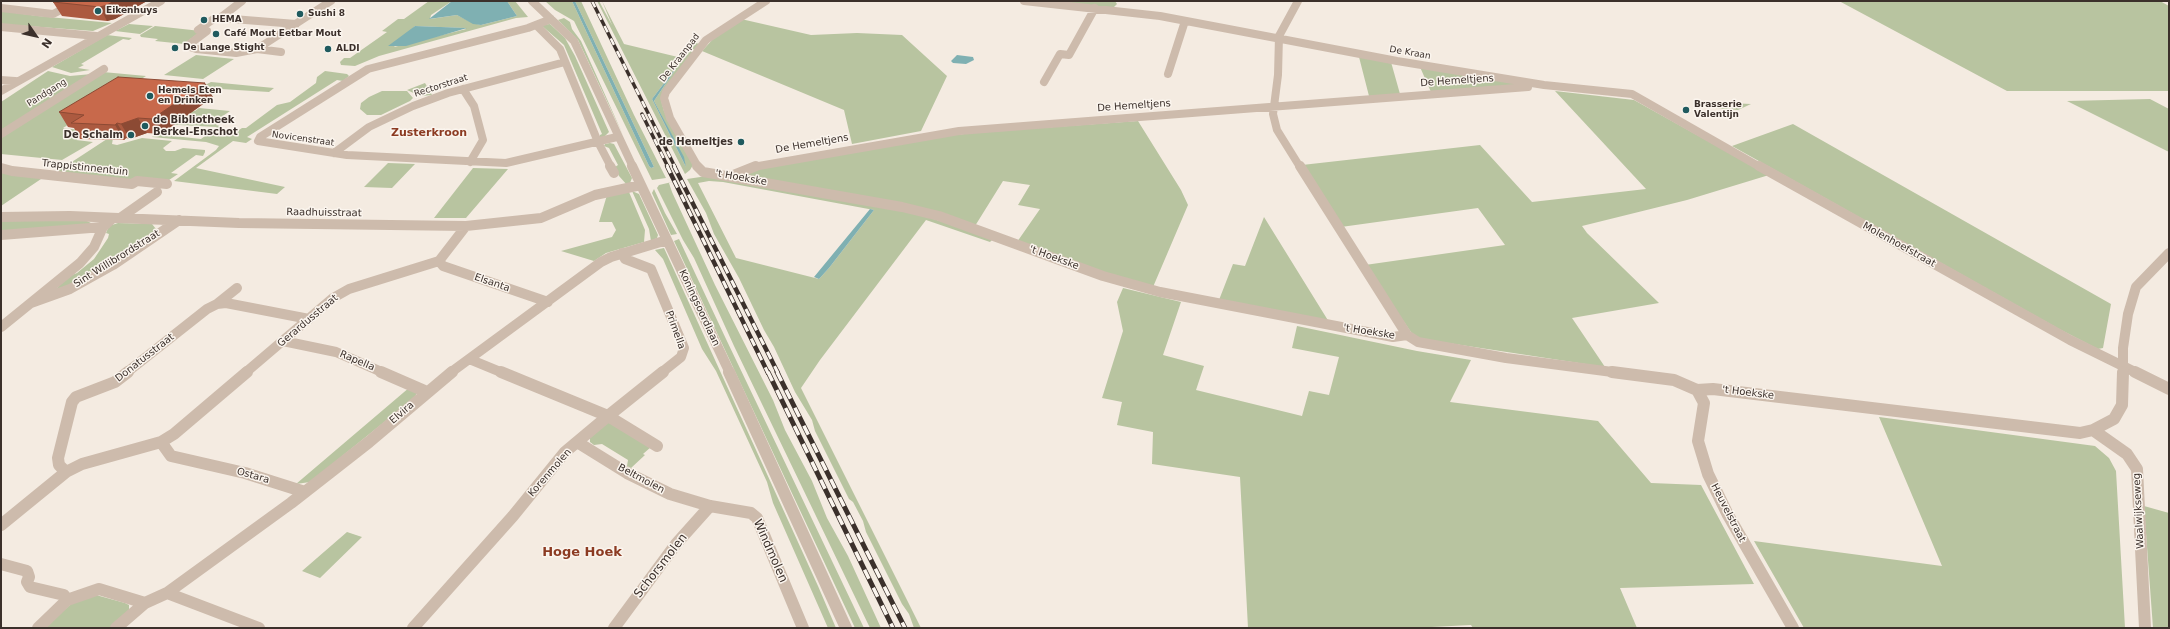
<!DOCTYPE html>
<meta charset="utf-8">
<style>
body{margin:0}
#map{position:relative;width:2170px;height:629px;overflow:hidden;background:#f4ebe1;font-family:"DejaVu Sans",sans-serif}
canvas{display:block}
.frame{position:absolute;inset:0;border:2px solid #3b302b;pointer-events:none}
.north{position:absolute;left:16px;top:16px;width:40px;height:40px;-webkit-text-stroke:3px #fbf5ee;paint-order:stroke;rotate:124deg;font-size:11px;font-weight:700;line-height:16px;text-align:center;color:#3b302b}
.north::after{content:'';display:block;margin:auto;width:14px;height:18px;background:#3b302b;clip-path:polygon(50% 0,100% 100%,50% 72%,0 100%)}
</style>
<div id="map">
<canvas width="2170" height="629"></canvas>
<div class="frame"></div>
<div class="north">N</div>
</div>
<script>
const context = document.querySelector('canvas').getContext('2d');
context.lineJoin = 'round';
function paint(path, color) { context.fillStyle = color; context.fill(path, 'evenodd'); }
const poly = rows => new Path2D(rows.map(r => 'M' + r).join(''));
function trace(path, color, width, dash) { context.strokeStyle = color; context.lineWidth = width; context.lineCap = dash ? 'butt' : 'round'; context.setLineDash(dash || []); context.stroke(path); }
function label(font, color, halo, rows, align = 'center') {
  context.font = font + ' "DejaVu Sans",sans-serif'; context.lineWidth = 3; context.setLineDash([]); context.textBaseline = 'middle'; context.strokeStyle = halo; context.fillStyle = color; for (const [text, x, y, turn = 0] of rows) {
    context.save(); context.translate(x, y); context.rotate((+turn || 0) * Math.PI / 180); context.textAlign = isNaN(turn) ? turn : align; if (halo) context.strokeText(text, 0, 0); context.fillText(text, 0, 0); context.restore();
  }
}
paint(poly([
 [429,1,452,1,431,15,430,19,457,15,473,23,481,25,517,16,507,1,515,1,528,17,516,18,379,56,355,66,341,65,340,62,344,58,350,58,387,32,382,31,398,19,404,19],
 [415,26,465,28,466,29,394,47],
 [545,1,572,1,649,166,651,168,654,167,575,1,581,1,634,115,666,178,652,180,574,21,555,10],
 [597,1,599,1,612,25,602,1,624,44,682,58,693,44,696,43,699,44,661,100,664,111,693,165,690,170,685,174],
 [681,61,654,101,683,157,686,167,652,99],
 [1037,1,1115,1,1117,4,1113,8],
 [1839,1,2160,1,2169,6,2169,91,2007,91],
 [1,11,38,16,112,23,93,31,1,24],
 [564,18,570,22,572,29,581,41,623,135,578,40,558,20],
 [741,19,811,35,857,33,902,35,947,76,921,131,852,144,844,110,702,51,714,38],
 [129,24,153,26,140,34,115,31],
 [550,24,565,38,575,56,609,132,604,137,600,137,600,135,602,134,564,45,541,25],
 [155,26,201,31,184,44,155,41,158,39,141,37,140,35],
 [107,35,132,38,129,40,123,39,81,64,84,65,78,68,90,70,71,73,52,67],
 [196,55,234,59,203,79,164,75],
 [1359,57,1391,62,1400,94,1369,96],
 [1420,67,1509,82,1521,85,1431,92],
 [48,71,70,76,92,74,1,131,1,102],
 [325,71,347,74,349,76,343,81,337,80,247,137,252,139,246,143,233,141,196,168,285,187,277,194,174,181,216,150,219,146,206,142,152,137,156,134,201,139,217,127,160,124,189,110,195,111,199,108,230,111,214,122,218,123,216,125,220,126,223,130,236,132,242,128,246,128,277,105,290,102,316,83,317,77],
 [103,72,146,76,63,128,89,131,76,140,93,142,62,160,1,154,1,136],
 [211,82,274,88,269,92,221,89,213,94,182,103,208,86,205,85],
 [425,83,432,95,420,96,407,90],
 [382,91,407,91,413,98,410,101,381,115,367,115,360,109,361,103,369,97],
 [1555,91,1634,100,1769,175,1687,200,1582,226,1587,233,1659,303,1572,318,1605,367,1415,338,1365,265,1505,245,1478,208,1341,227,1302,165,1480,145,1532,202,1646,189],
 [2150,99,2169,109,2169,152,2067,101],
 [1707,102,1751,104,1738,110,1715,108],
 [1138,121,1181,190,1188,205,1153,287,1129,281,1017,242,1040,209,1018,205,1030,185,1003,181,975,226,745,175,749,171,915,139,984,132],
 [1793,124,2111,304,2103,348,2098,349,2059,329,1732,146],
 [110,137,113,138,112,144,117,145,142,138,172,141,163,148,166,151,175,151,183,148,205,150,205,152,203,156,196,155,171,173,178,174,166,182,134,181,55,173],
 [610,143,614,144,632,178,630,183,627,185,619,176,615,167,618,165,609,148,604,146,605,144],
 [388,163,415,164,392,188,364,187],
 [473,168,508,169,466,218,434,218],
 [1,170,44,177,1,206],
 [707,176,908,211,994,238,990,242,926,220,820,360,801,388,921,628,914,628,909,614,902,604,866,532,863,521,853,502,849,499,815,431,812,420,795,392,774,347,764,330,739,278,714,234,706,213,687,179],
 [709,181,723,182,874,210,829,268,819,279,736,258,698,183],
 [672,182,669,183,672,192,715,285,773,400,785,430,812,481,827,518,848,556,881,628,870,628,734,346,694,258,683,240,657,188,659,185],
 [654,189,665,213,677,234,671,235,652,193],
 [632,191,639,194,658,235,657,238,651,241,649,229],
 [629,192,645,230,644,242,606,253,594,261,561,251,612,237,616,230,612,222,599,222,607,195],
 [1264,217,1329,322,1219,300,1233,264,1245,266],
 [48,219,87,221,93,224,1,231,1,220],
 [118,223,152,224,156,229,132,250,67,288,56,289,67,277,77,273,94,259,108,238,109,234,106,233,109,226],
 [679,239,726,339,864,628,855,628,674,241],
 [664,248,818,586,836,628,828,628,773,503,767,482,739,421,716,371,702,349,663,259,655,250],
 [1123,288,1181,302,1163,355,1204,366,1196,390,1302,416,1309,391,1329,395,1339,357,1292,348,1297,326,1417,351,1471,360,1450,402,1598,421,1651,483,1701,485,1754,584,1620,588,1637,628,1473,628,1471,625,1412,628,1248,628,1240,477,1152,464,1153,432,1117,425,1122,402,1102,398,1123,331,1117,302],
 [410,387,417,393,414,398,310,482,296,484],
 [1879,417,2095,446,2109,458,2116,471,2125,628,1804,628,1754,541,1942,566],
 [608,421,651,447,643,454,645,455,631,468,627,466,628,460,602,444,594,445,590,442,590,437],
 [2144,506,2169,513,2169,628,2153,628],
 [347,532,362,537,320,578,302,571],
 [96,595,125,603,129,605,129,610,111,628,44,628,71,604]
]), '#b8c4a0');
paint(poly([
 [452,1,507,1,517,16,481,25,473,24,457,15,429,19],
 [572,1,575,1,654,167,651,168,649,166],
 [415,26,467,28,406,46,388,46],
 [957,55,973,57,974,60,966,64,953,63,951,61],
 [681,61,654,101,684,157,686,167,652,99],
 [870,209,874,210,829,268,819,279,814,277]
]), '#7fb0b2');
trace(poly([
 [242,1,220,18,215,18,198,30,207,31,187,46,196,49,236,53,257,49],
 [532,1,574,41,633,167],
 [1024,1,1160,16,1397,61,1544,85,1632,94,1760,167],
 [1298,1,1279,36,1278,75,1273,114,1277,130,1300,167],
 [1,8,53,14,79,1],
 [220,18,296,24],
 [551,19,528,28,368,69,260,137,258,141,347,155,506,163,617,137],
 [536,25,560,49,598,142,611,167],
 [1,27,96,36],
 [281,52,257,49,331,1],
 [1168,74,1185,21],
 [1,80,15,81],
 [1044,82,1060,54,1069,55,1095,8],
 [463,89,474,106,483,140,470,162],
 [1,91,161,1],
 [1,134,104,69],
 [334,153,369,127,413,106,448,93,565,62],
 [698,167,670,118,664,98,666,92,706,40,766,1],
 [753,167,959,131,1528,87]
]), '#cdbbac', 8);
trace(poly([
 [610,166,614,173],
 [632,166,730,373],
 [697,166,703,172,902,207,939,216,1103,276,1160,292,1393,337,1407,335],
 [1300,166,1407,335,1418,342,1506,358,1620,373],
 [1759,166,2070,340,2137,373],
 [1,168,12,171,132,184,137,181,167,184],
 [731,176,756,166],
 [1,217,70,216,239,223,466,226,541,218,595,195,641,185],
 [120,218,157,192],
 [1,235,103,227],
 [622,253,625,259,651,269,684,348,681,357,661,373],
 [439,261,443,266,548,302],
 [31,303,70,289,113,265,179,220],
 [217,304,237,288],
 [1,327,80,263,94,247,103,227,113,218],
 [283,341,336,352,384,373],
 [469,359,503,373],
 [126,373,207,309,217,304,226,303,309,319],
 [245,373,333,298,349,289,439,261,466,226],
 [450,373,601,262,611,257,667,240],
 [2123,373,2123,348,2128,314,2136,287,2169,253]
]), '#cdbbac', 10);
trace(poly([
 [381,372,427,392],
 [729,372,846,628],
 [1612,372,1674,380,1697,390,1713,389,2080,433,2093,430,2114,419,2122,405,2123,372],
 [2135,372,2169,389],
 [1697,390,1704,403,1698,441,1708,474,1728,515,1793,628],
 [2093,430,2127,454,2137,469,2145,628],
 [161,442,171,456,245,473,305,492],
 [577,442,627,473,670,494,710,506,751,513,757,518,803,628],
 [657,446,608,416,663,372],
 [66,472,59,465,58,458,72,402,76,397,115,382,128,372],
 [1,525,66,472,82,464,161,442,174,434,247,372],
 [1,564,27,571,29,577,27,582,30,587,64,595,67,600,38,628],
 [167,593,259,628],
 [67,600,99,589,145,603],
 [116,628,145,603,167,593,291,503,369,442,452,372],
 [413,628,513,516,565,452,608,416,501,372],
 [614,628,676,544,710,506]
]), '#cdbbac', 12);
const railFar2 = poly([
 [592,1,675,167],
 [642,114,668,167]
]);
const railFar1 = poly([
 [667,166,768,373],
 [674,166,778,373]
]);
const rail = poly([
 [768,372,893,628],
 [777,372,905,628]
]);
trace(railFar2, '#3b302b', 3.5);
trace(railFar1, '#3b302b', 4.5);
trace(rail, '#3b302b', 5);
trace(railFar2, '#fbf5ee', 2.5, [7]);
trace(railFar1, '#fbf5ee', 3, [8]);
trace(rail, '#fbf5ee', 3.5, [10]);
paint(poly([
 [55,1,147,1,115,19,107,21,62,16,53,2],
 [213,97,161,134,147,133,130,139,126,138,124,140,80,139,74,128,68,127,59,112]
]), '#ac5a40');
paint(poly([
 [114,1,147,1,115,19,107,21,100,7],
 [205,83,213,97,161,134,152,119],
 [138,118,147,133,130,139,121,124],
 [117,123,126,138,124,140,115,125]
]), '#8c4a34');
const building = poly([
 [55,1,114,1,107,5,100,7,53,2,55,1],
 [118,77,205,83,152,119,138,118,121,124,117,123,115,125,71,123,84,115,59,112,118,77]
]);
paint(building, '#c8694b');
trace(building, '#8c4a34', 1);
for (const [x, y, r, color] of [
 [98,11,4,"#1f5a5e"],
 [300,14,4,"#1f5a5e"],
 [204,20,4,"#1f5a5e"],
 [216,34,4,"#1f5a5e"],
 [175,48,4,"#1f5a5e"],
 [328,49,4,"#1f5a5e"],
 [150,96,4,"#1f5a5e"],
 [1686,110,4,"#1f5a5e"],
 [145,126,4,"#1f5a5e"],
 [131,135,4,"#1f5a5e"],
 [741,142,4,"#1f5a5e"]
]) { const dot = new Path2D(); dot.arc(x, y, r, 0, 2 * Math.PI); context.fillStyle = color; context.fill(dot); trace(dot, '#fbf5ee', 1.5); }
label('bold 9px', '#3b302b', '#fbf5ee', [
 ["Eikenhuys",106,11],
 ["Sushi 8",308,14],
 ["HEMA",212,20],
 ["Café Mout Eetbar Mout",224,34],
 ["De Lange Stight",183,48],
 ["ALDI",336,49],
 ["Hemels Eten",158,91],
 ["en Drinken",158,101],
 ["Brasserie",1694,105],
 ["Valentijn",1694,115]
], 'left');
label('9px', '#3b302b', '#fbf5ee', [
 ["De Kraan",1410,53,10],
 ["De Kraanpad",680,58,-52],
 ["Rectorstraat",441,86,-18],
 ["Pandgang",47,93,-32],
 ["Novicenstraat",303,139,8]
]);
label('10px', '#3b302b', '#fbf5ee', [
 ["De Hemeltjens",1457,81,-4],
 ["De Hemeltjens",1134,106,-4],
 ["De Hemeltjens",812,144,-10],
 ["Trappistinnentuin",85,168,6],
 ["'t Hoekske",741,178,10],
 ["Raadhuisstraat",324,213,1],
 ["Molenhoefstraat",1899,245,29],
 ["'t Hoekske",1054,258,20],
 ["Sint Willibrordstraat",117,259,-32],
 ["Elsanta",492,283,19],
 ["Koningsoordlaan",699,308,65],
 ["Gerardusstraat",308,321,-40],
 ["Primella",675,330,70],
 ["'t Hoekske",1369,332,9],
 ["Donatusstraat",145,358,-38],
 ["Rapella",357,361,23],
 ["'t Hoekske",1748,393,7],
 ["Elvira",402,413,-41],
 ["Korenmolen",550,473,-49],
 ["Ostara",253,476,16],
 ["Beltmolen",641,479,28],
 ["Waalwijkseweg",2139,511,-93],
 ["Heuvelstraat",1728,513,63]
]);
label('bold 10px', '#3b302b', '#fbf5ee', [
 ["de Bibliotheek",153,120,"left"],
 ["Berkel-Enschot",153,132,"left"],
 ["De Schalm",123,135],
 ["de Hemeltjes",733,142]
], 'right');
label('bold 11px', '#8c3b22', '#fbf5ee', [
 ["Zusterkroon",429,133]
]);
label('12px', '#3b302b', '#fbf5ee', [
 ["Windmolen",770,551,66],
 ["Schorsmolen",661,566,-52]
]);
label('bold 13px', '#8c3b22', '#fbf5ee', [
 ["Hoge Hoek",582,553]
]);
</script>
